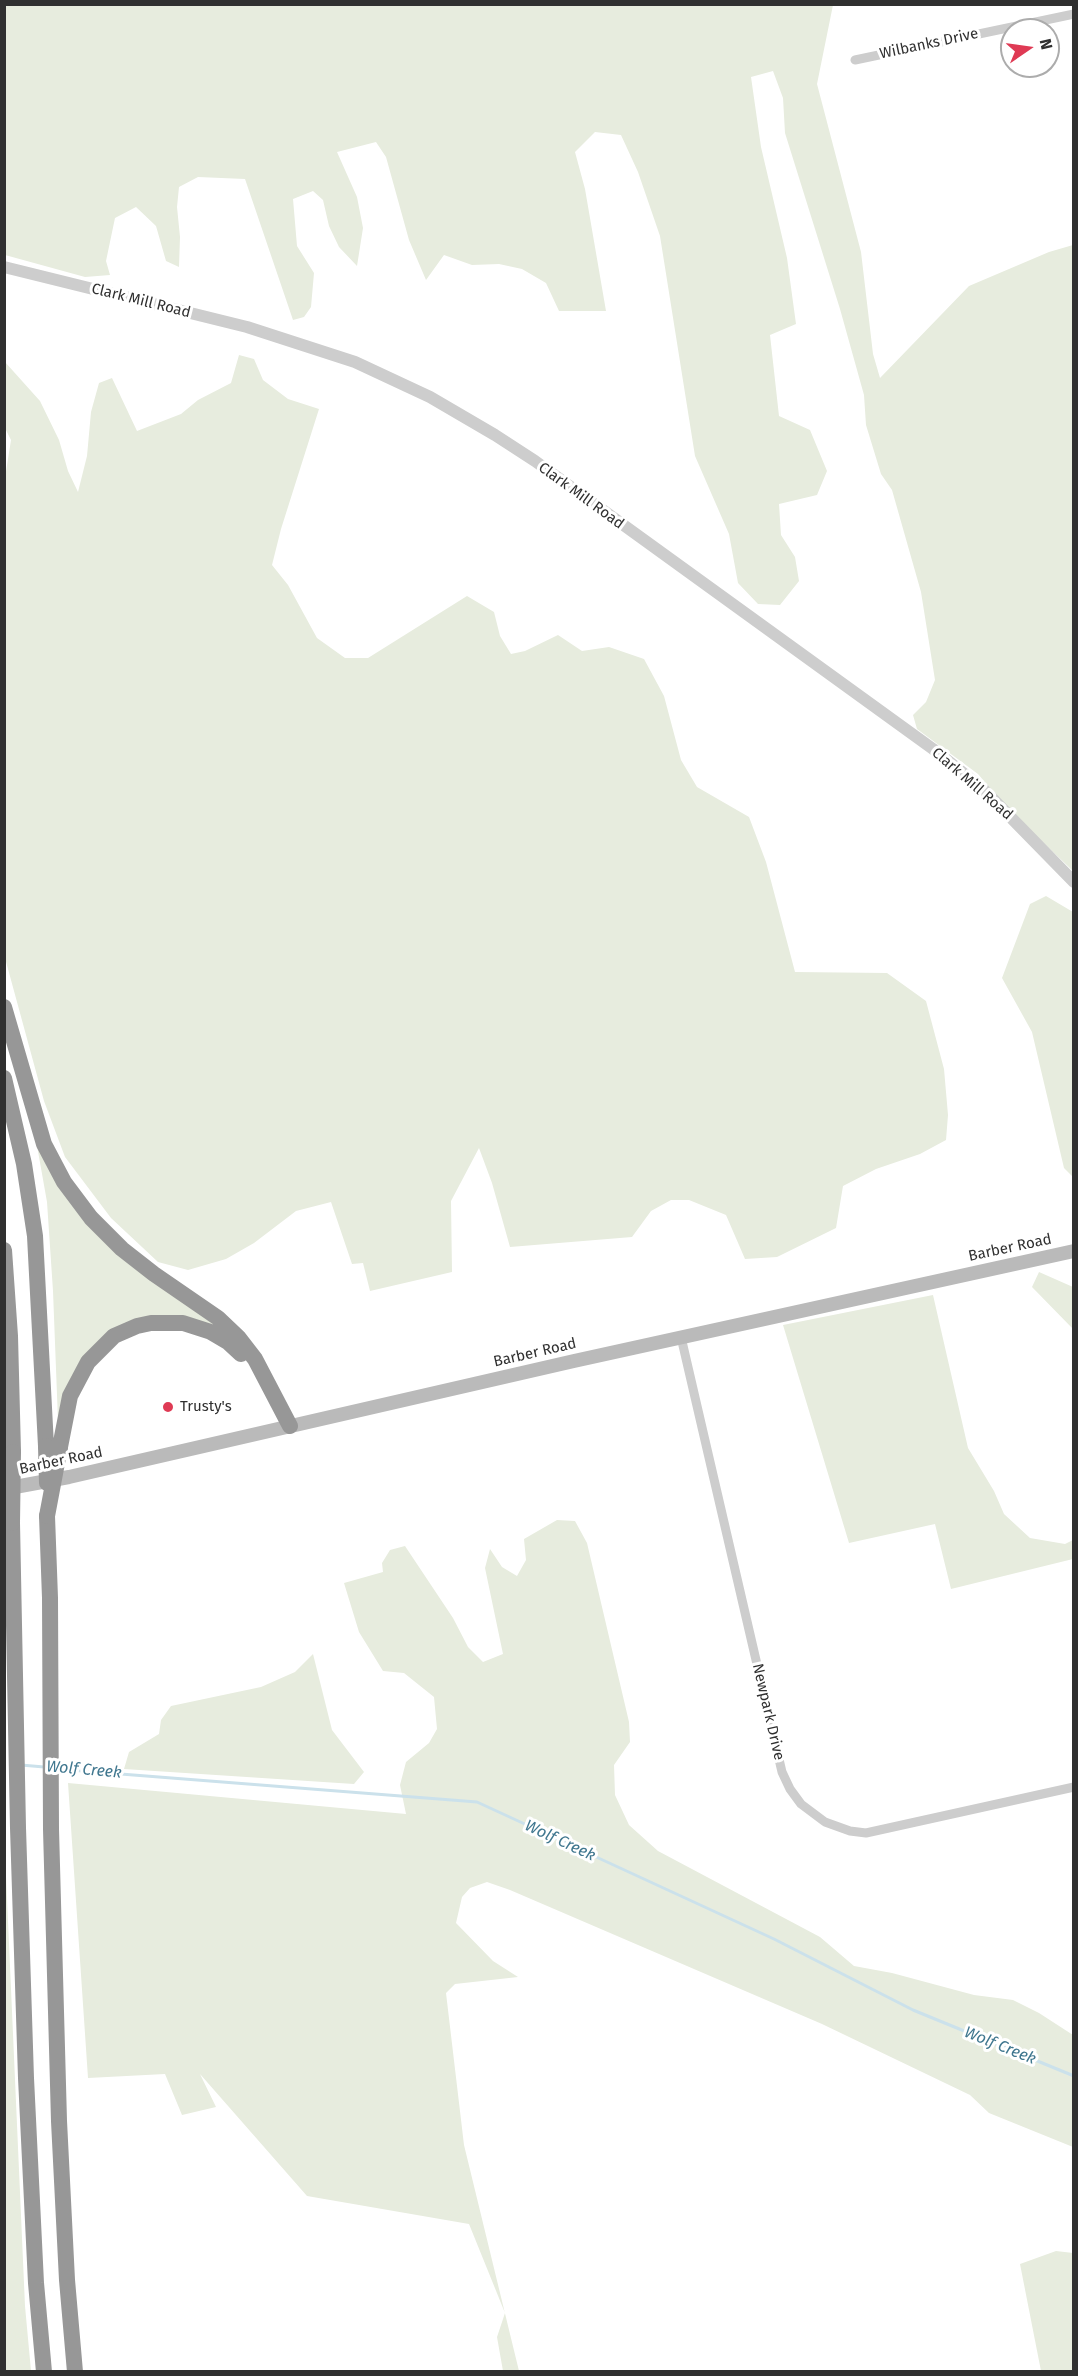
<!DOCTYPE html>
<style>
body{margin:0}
#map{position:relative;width:1078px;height:2376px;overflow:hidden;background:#fff;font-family:"Fira Sans",sans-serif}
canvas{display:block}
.frame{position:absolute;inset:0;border:6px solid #303030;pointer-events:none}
.north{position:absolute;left:1000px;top:18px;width:60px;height:60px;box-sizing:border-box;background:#fff;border:2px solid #acacac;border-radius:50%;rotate:77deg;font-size:16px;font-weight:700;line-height:24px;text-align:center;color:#303030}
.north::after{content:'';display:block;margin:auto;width:21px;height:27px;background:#df3a54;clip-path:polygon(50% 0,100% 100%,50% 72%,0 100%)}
</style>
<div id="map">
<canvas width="1078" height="2376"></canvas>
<div class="frame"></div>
<div class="north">N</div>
</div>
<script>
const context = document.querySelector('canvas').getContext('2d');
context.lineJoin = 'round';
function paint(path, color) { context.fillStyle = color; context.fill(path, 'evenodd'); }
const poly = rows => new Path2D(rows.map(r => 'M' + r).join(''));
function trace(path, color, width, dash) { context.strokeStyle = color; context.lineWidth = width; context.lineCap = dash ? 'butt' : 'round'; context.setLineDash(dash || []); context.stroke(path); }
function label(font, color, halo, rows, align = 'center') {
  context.font = font + ' "Fira Sans",sans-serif'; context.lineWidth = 6; context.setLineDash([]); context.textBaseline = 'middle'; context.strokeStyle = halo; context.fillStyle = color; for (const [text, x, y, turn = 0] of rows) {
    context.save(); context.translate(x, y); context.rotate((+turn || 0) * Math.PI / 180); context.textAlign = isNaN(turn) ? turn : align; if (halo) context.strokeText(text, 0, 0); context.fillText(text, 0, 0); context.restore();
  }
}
paint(poly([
 [4,5,833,5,817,84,861,252,873,354,880,378,969,286,1049,252,1073,245,1073,871,1006,807,978,774,917,729,913,715,926,702,935,680,921,592,892,490,881,474,866,425,864,395,840,309,785,133,783,98,773,71,751,77,761,147,787,258,796,324,770,335,779,416,810,430,827,471,817,495,779,504,781,535,795,557,799,581,780,605,758,604,738,583,729,534,695,456,660,236,638,172,621,135,595,132,575,152,585,189,606,311,559,311,546,283,522,269,499,264,472,265,444,255,426,280,409,240,386,157,376,142,337,152,357,197,363,228,357,266,339,247,329,226,323,200,313,191,293,199,297,246,314,273,311,307,304,317,293,320,245,179,198,177,179,187,177,207,180,237,179,267,166,261,156,226,136,207,115,218,106,261,110,275,85,277,5,255],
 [239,355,254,359,263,380,288,399,319,409,281,529,272,565,288,585,317,638,345,658,368,658,467,596,494,612,500,636,511,654,525,651,558,635,582,651,609,647,644,659,664,696,681,760,697,787,749,817,766,862,795,972,887,973,926,1001,944,1069,948,1115,946,1140,920,1154,876,1169,843,1186,836,1228,777,1257,745,1259,726,1215,689,1200,671,1200,651,1211,632,1237,510,1247,492,1183,479,1148,451,1201,452,1272,370,1291,363,1263,352,1264,331,1202,296,1211,254,1243,226,1259,188,1270,158,1262,111,1218,65,1157,44,1101,5,958,4,484,11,440,5,428,5,362,40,401,59,440,68,471,78,492,87,456,91,412,99,383,112,378,137,431,181,414,198,400,231,383],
 [1046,896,1073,912,1073,1177,1064,1168,1032,1032,1002,978,1030,904],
 [36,1140,63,1187,226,1330,186,1320,104,1339,58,1421,53,1291,47,1202],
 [1039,1272,1073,1287,1073,1329,1032,1287],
 [933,1295,968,1448,994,1491,1004,1514,1030,1538,1065,1544,1073,1540,1073,1559,951,1589,935,1524,849,1543,783,1325],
 [557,1520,575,1521,587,1543,629,1722,630,1742,614,1765,615,1795,629,1825,658,1851,820,1937,854,1966,892,1973,974,1995,1013,2000,1039,2013,1073,2035,1073,2147,989,2113,970,2095,822,2024,510,1890,487,1882,470,1888,462,1897,456,1923,493,1961,518,1977,455,1984,446,1993,464,2145,519,2371,503,2371,497,2337,505,2313,469,2224,307,2196,200,2074,216,2107,182,2115,165,2074,88,2078,68,1783,406,1814,400,1785,406,1762,429,1743,437,1729,434,1697,404,1673,383,1671,359,1632,344,1583,383,1572,382,1563,390,1550,405,1546,453,1618,468,1647,483,1662,503,1654,485,1568,490,1549,502,1567,517,1576,526,1560,524,1539],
 [313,1654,332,1730,364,1772,354,1784,124,1769,129,1752,159,1734,161,1720,171,1706,261,1687,295,1672],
 [5,1853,25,2306,31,2371,5,2371],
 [1056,2251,1073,2253,1073,2371,1041,2371,1020,2264]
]), '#e7ecde');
trace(poly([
 [21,1765,44,1767],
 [57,1769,477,1802,774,1939,913,2010,1074,2076]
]), '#cbe1eb', 3);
trace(poly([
 [855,60,1074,14],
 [681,1337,782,1772,790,1789,801,1804,825,1822,850,1831,866,1833,1074,1787]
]), '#cdcdcd', 9);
trace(poly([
 [4,267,247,327,355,362,430,397,495,435,535,461,933,749,983,789,1074,882]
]), '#cdcdcd', 12);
trace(poly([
 [4,1489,69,1477,574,1361,1074,1251]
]), '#bababa', 14);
trace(poly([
 [4,1007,44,1144,64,1182,91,1218,122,1249,154,1274,218,1318,238,1337,255,1359,290,1426],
 [4,1078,24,1164,35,1236,46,1446],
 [4,1250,10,1336,13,1452],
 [60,1447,70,1396,88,1362,114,1336,137,1326,151,1323,183,1323,211,1332,228,1342,241,1354],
 [47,1516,50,1598,51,1829,59,2121,67,2280,75,2372],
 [12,1523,18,1828,26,2078,36,2283,44,2372]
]), '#979797', 16);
trace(poly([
 [46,1446,47,1483],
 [47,1516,60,1447],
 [12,1523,13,1452]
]), '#979797', 16);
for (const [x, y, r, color] of [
 [168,1407,6,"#df3a54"]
]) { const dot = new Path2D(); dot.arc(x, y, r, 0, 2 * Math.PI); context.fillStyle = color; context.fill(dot); trace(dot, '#fff', 2); }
label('15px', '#303030', '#fff', [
 ["Wilbanks Drive",929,44,-12],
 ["Clark Mill Road",141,301,14],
 ["Clark Mill Road",581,496,36],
 ["Clark Mill Road",972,784,41],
 ["Barber Road",1010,1248,-12],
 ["Barber Road",535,1353,-13],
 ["Barber Road",61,1461,-12],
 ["Newpark Drive",768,1712,77]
]);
label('15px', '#303030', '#fff', [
 ["Trusty's",180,1407]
], 'left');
label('italic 16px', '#40778f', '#fff', [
 ["Wolf Creek",84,1770,5],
 ["Wolf Creek",560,1841,25],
 ["Wolf Creek",1000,2046,22]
]);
</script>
